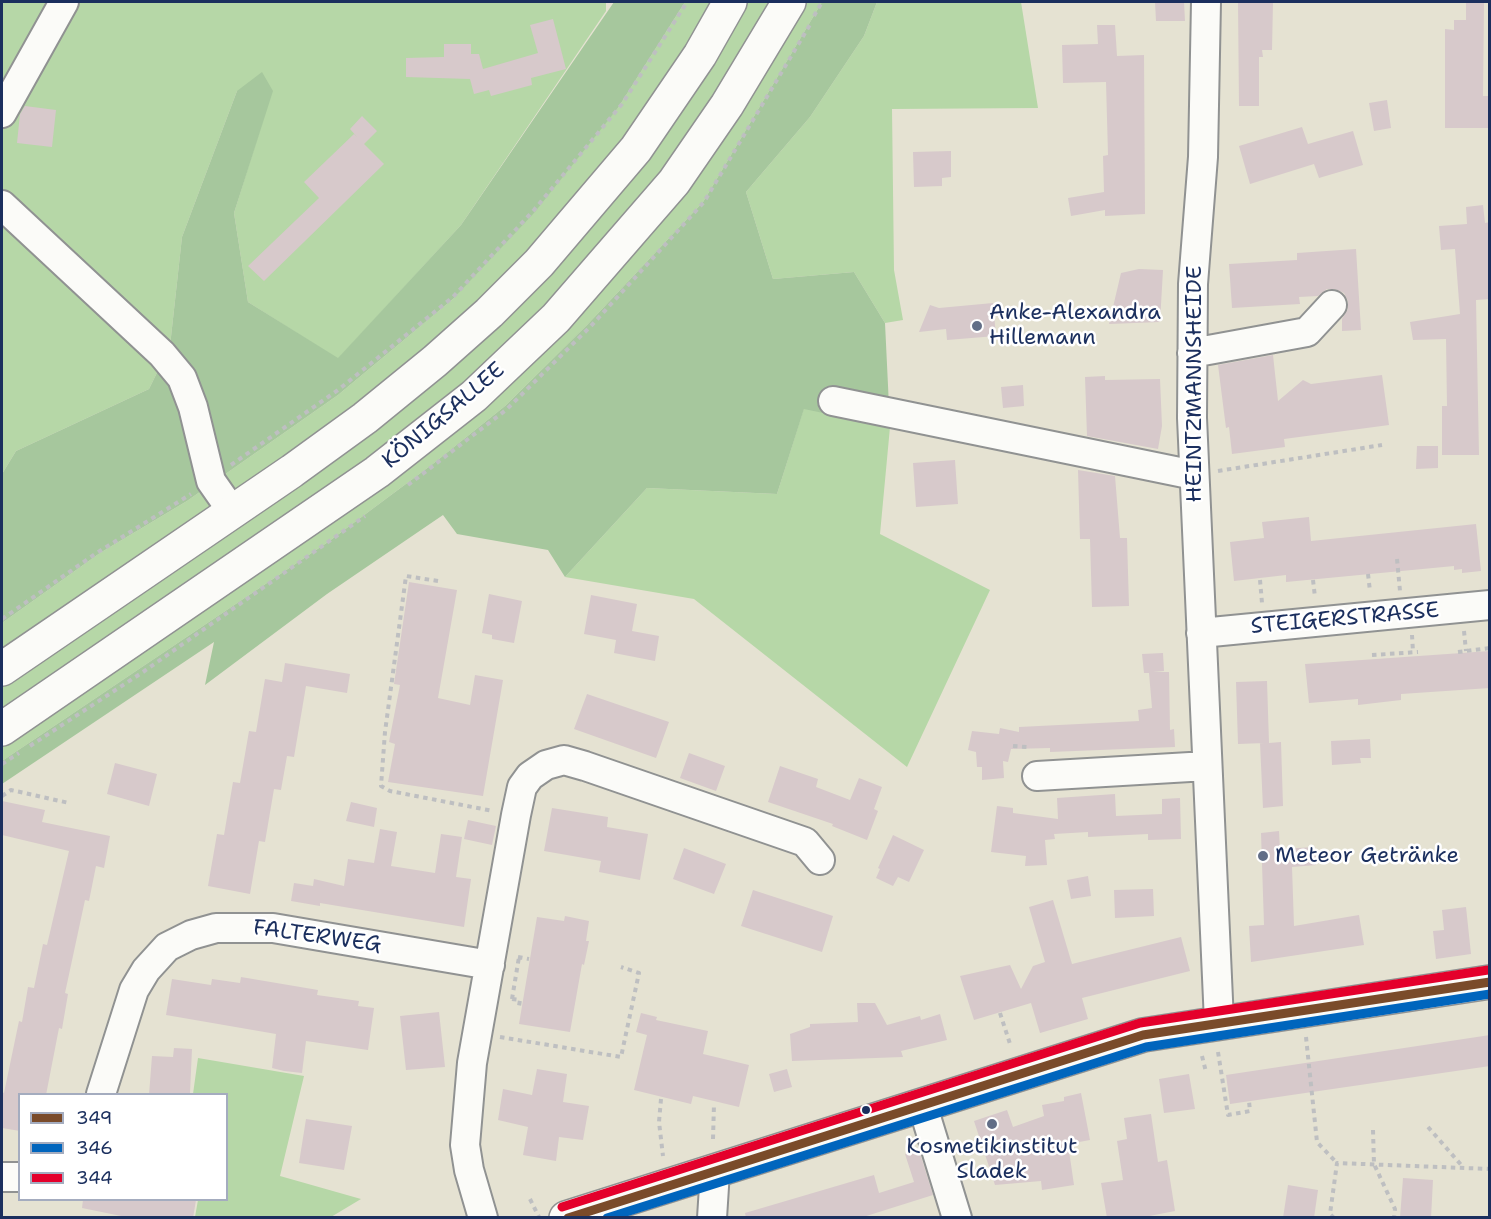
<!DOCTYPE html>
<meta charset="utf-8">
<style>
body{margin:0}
#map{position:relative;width:1491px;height:1219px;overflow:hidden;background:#e5e2d2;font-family:"Shantell Sans",sans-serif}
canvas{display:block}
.frame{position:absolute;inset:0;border:3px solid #1b2f5e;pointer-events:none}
.legend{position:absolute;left:18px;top:1093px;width:210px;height:108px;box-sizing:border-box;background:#fff;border:2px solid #a4acbf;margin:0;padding:8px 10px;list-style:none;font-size:18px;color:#1b2f5e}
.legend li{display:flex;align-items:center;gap:12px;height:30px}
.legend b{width:30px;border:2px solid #a4acbf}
</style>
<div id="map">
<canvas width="1491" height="1219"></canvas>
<div class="frame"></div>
<ul class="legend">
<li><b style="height:8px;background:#7a4b2a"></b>349</li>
<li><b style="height:8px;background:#0065bd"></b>346</li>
<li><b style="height:8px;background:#e4002b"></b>344</li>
</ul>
</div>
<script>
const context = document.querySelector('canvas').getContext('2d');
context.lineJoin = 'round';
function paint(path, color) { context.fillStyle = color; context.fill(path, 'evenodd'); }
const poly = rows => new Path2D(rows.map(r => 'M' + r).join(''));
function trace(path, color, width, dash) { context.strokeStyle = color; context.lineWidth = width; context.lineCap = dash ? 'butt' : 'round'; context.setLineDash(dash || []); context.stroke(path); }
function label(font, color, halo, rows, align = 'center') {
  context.font = font + ' "Shantell Sans",sans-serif'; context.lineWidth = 5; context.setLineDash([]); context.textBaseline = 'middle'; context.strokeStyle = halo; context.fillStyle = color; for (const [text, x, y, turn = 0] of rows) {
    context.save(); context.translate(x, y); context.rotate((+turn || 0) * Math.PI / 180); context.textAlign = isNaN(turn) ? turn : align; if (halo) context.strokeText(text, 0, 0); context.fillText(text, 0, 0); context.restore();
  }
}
paint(poly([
 [2,2,606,2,606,11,461,225,338,359,248,302,234,213,272,91,237,91,182,237,170,346,149,389,16,451,2,474],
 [685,2,822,2,703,202,587,325,505,406,434,463,328,542,2,761,2,623,100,553,187,501,338,395,453,299,618,108],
 [877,2,1021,2,1038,108,892,109,894,270,903,320,885,323,854,272,773,279,746,192,810,117,864,36],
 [804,408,890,427,880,534,990,590,907,767,694,599,565,577,647,488,777,494],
 [198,1058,304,1076,280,1176,361,1199,331,1217,195,1217,198,1200,226,1200,226,1094,193,1094]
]), '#b6d7a7');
paint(poly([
 [614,2,685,2,618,108,534,213,453,299,338,395,187,501,100,553,2,623,2,474,16,451,149,389,170,346,182,237,237,91,262,72,273,91,234,213,248,302,338,358,461,225],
 [822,2,877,2,864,36,810,117,746,192,773,279,854,272,885,323,890,427,804,409,777,494,647,488,565,577,548,550,457,534,443,515,327,594,205,685,214,642,2,784,2,761,328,542,434,463,505,406,587,325,703,202]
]), '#a6c79d');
paint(poly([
 [1155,2,1184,2,1185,21,1156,21],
 [1238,2,1273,2,1272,50,1262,50,1263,57,1259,57,1259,106,1239,106],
 [1466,2,1484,2,1483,96,1490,96,1490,128,1445,128,1445,29,1454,30,1454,20,1466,20],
 [553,19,566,69,531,78,532,85,491,96,489,90,474,94,470,79,406,77,406,58,444,57,444,44,471,44,471,54,479,54,483,69,538,53,530,25],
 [1097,25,1115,25,1117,56,1144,55,1145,214,1105,216,1105,210,1071,216,1068,198,1104,192,1103,156,1108,155,1106,82,1063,83,1062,45,1098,44],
 [1387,100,1391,128,1374,131,1369,103],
 [25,106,56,110,52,147,17,143,20,114],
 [362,116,377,131,364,144,384,164,264,281,248,266,319,198,304,182,354,134,357,137,350,129],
 [1302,127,1308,144,1353,131,1363,165,1319,178,1314,164,1250,184,1239,146],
 [951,151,951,177,942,178,942,186,914,187,913,152],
 [1483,205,1485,223,1490,222,1490,299,1476,300,1479,455,1442,455,1442,406,1447,406,1446,339,1413,340,1410,322,1460,314,1455,249,1441,250,1439,226,1467,224,1466,207],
 [1356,249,1361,330,1342,331,1342,319,1348,309,1348,301,1344,293,1335,289,1327,289,1318,296,1299,297,1300,304,1232,308,1229,264,1297,260,1297,253],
 [1139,269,1163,270,1160,322,1109,324,1121,273],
 [993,303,996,336,947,340,946,329,919,332,930,305,939,308],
 [1273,355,1278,401,1303,380,1311,384,1382,375,1389,425,1284,439,1285,447,1232,454,1229,427,1226,428,1218,365],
 [1105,376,1105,380,1160,379,1162,426,1158,449,1087,436,1085,377],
 [1023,385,1024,406,1003,408,1001,387],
 [1417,446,1438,446,1438,468,1416,469],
 [955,460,958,504,916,507,913,463],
 [1078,470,1115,476,1120,538,1127,538,1129,606,1092,607,1090,539,1080,539],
 [1309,517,1311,541,1476,524,1481,571,1462,573,1462,569,1454,570,1454,566,1286,582,1286,575,1234,581,1230,542,1264,538,1262,522],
 [409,582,457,590,438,698,470,705,475,675,503,680,483,796,388,782,395,744,389,742,400,685,394,684],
 [489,594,522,601,514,643,492,639,492,635,482,633],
 [591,595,637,604,632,631,659,636,655,661,614,653,616,640,584,634],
 [1490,651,1490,688,1401,694,1401,700,1358,705,1358,699,1309,703,1305,664],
 [1163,653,1164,671,1153,672,1169,672,1170,730,1174,729,1175,747,1050,752,1050,748,1011,749,1008,762,1003,761,1004,778,982,780,982,767,977,767,976,752,968,750,972,731,999,734,1000,728,1019,732,1019,727,1139,721,1138,710,1152,708,1149,673,1144,673,1142,654],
 [285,663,350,674,347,693,306,686,294,757,287,756,281,790,274,789,265,842,259,841,250,894,208,886,217,834,224,835,233,782,240,783,249,731,256,732,265,679,282,682],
 [1267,681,1269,743,1281,742,1283,806,1263,808,1260,743,1265,743,1238,744,1236,682],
 [587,694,669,722,656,758,574,729],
 [1370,739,1371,758,1360,758,1361,763,1332,765,1331,741],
 [689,753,725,766,716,791,680,778],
 [115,763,157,774,149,806,107,794],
 [780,766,818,779,816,787,850,800,859,778,882,787,874,809,878,811,867,840,832,826,833,824,768,802],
 [1115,794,1116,816,1162,814,1162,799,1180,798,1181,839,1148,840,1148,834,1088,837,1088,832,1054,834,1055,839,1045,840,1047,865,1025,866,1026,856,991,852,997,806,1013,808,1013,813,1058,819,1057,798],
 [2,801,45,810,42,822,110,836,104,868,96,866,89,901,85,900,65,993,68,994,62,1029,59,1028,46,1095,20,1095,20,1131,2,1128,2,1092,4,1093,19,1021,22,1022,28,987,34,988,43,944,47,945,69,851,2,835],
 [351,802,377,808,374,827,346,821],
 [552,808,608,817,607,827,648,834,640,880,599,872,601,861,544,851],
 [468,820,496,826,492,845,464,839],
 [380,829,397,832,391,866,435,873,441,834,462,837,456,877,471,879,464,927,320,903,320,906,291,901,294,883,313,886,314,879,344,886,348,859,374,863],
 [1279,831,1280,849,1315,847,1316,865,1292,867,1294,926,1359,915,1364,945,1251,962,1249,926,1264,925,1261,833],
 [893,835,924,850,909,882,898,877,893,886,876,878,880,869,878,868],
 [684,848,726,864,714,894,673,879],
 [1088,876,1091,896,1071,899,1067,880],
 [1153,889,1154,916,1115,918,1114,890],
 [753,890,833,916,822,952,741,926],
 [1053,900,1072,964,1181,937,1190,971,1082,998,1088,1019,1040,1033,1031,1003,974,1020,960,976,1010,965,1021,989,1033,966,1045,962,1029,907],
 [1466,907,1471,954,1436,959,1433,931,1444,930,1442,910],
 [565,916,589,921,586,941,589,941,584,965,582,964,570,1032,519,1024,537,917,564,921],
 [241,977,318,990,317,995,359,1001,358,1006,374,1008,368,1050,306,1041,302,1073,284,1071,272,1068,276,1034,166,1015,172,979,211,985,212,979,240,983],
 [857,1003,875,1003,887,1025,920,1016,921,1020,940,1014,947,1040,901,1051,903,1057,792,1061,790,1034,810,1027,810,1024,858,1022],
 [439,1012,445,1067,406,1070,400,1016],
 [641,1013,657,1017,656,1020,708,1031,703,1054,749,1065,739,1107,693,1096,691,1104,634,1090,647,1035,636,1032],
 [1490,1035,1490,1066,1230,1104,1226,1075],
 [174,1048,192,1049,190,1093,149,1095,152,1056,173,1057],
 [537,1069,567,1074,563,1102,589,1106,583,1140,559,1137,556,1161,523,1155,528,1127,498,1120,503,1089,532,1095],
 [787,1069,792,1087,774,1092,769,1074],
 [1189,1074,1195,1109,1164,1113,1159,1079],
 [1081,1093,1090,1140,1068,1144,1074,1185,1042,1190,1041,1181,995,1185,974,1121,1007,1110,1013,1127,1044,1116,1042,1105,1064,1101,1064,1097],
 [1151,1114,1158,1162,1167,1160,1175,1211,1139,1218,1107,1218,1101,1183,1123,1180,1117,1141,1127,1139,1124,1118],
 [306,1119,352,1126,344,1170,299,1163],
 [919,1150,933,1195,860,1218,746,1218,745,1213,874,1175,879,1193,914,1182,905,1154],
 [1403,1178,1433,1180,1431,1218,1400,1218],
 [1288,1185,1318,1190,1314,1218,1283,1218],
 [83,1200,196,1200,193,1218,131,1218,82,1208]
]), '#d7c9cb');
const minor = poly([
 [1206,2,1203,157,1193,284,1192,418,1219,1022],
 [2,113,64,2],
 [2,205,162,354,182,378,193,407,211,481,232,511],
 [1192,353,1307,332,1332,305],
 [833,401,1194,475],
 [1201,633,1490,605],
 [1037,776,1207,766],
 [101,1094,134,990,146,970,167,947,191,935,216,928,273,928,490,965],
 [923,1107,957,1218],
 [2,1177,20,1177],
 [483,1218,469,1170,465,1145,472,1063,516,815,522,787,530,776,546,765,564,760,585,766,805,842,820,860],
 [712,1218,715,1171]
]);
const major = poly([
 [2,669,292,471,365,418,435,361,489,313,539,263,636,149,700,55,730,2],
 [2,729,377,472,474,396,556,318,674,182,727,105,789,2],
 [566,1218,1143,1035,1490,982]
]);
trace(minor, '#909292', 32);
trace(major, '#909292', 36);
trace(poly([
 [814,16,822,2],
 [231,465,338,390,453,297,534,210,622,104,687,2],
 [1218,471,1382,445],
 [408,485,506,410,591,326,704,202,811,23],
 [1397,559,1400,591],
 [1368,574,1370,591],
 [1260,580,1262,603],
 [1313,580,1315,597],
 [438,581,406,576,385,732,381,786,390,791,493,811],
 [2,619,95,554,191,494],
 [1464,631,1466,651],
 [1412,635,1413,652],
 [1458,652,1490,648],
 [1372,655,1418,652],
 [30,746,143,672,365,516],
 [1013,746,1027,747],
 [2,764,19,753],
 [2,796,11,790,69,803],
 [518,957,529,959],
 [512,999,519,957],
 [512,999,520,1000,519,1006],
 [1000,1013,1011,1047],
 [500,1037,621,1057,639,973,621,967],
 [1306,1037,1317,1142,1337,1163],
 [1218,1052,1228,1115,1250,1111,1249,1101],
 [1202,1056,1206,1072],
 [661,1099,659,1122,663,1156],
 [1428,1127,1463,1167],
 [1373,1130,1374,1164,1395,1209,1394,1218],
 [713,1139,714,1104],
 [530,1199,539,1217],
 [1334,1218,1330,1214,1337,1163,1490,1169]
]), '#bebfc1', 4, [4.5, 4.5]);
trace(minor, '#fbfbf8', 28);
trace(major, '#fbfbf8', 33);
trace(poly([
 [568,1218,1143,1035,1490,982]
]), '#7a4b2a', 9);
trace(poly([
 [607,1218,1146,1047,1490,994]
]), '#0065bd', 9);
trace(poly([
 [562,1207,1140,1023,1488,970]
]), '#e4002b', 9);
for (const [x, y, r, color] of [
 [977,326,6,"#626e87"],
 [1263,856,6,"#626e87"],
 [866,1110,5,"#1b2f5e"],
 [992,1124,6,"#626e87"]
]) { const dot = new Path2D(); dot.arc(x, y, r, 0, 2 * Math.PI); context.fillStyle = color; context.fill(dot); trace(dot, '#fff', 2); }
label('22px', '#1b2f5e', '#fff', [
 ["Anke-Alexandra",989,313],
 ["Hillemann",989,338],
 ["Meteor Getränke",1275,856],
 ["Kosmetikinstitut",992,1147,"center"],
 ["Sladek",992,1172,"center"]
], 'left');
label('22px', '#1b2f5e', '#fff', [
 ["HEINTZMANNSHEIDE",1195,384,-90],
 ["KÖNIGSALLEE",444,416,-40],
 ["STEIGERSTRASSE",1345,619,-5],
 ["FALTERWEG",317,937,8]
]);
</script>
